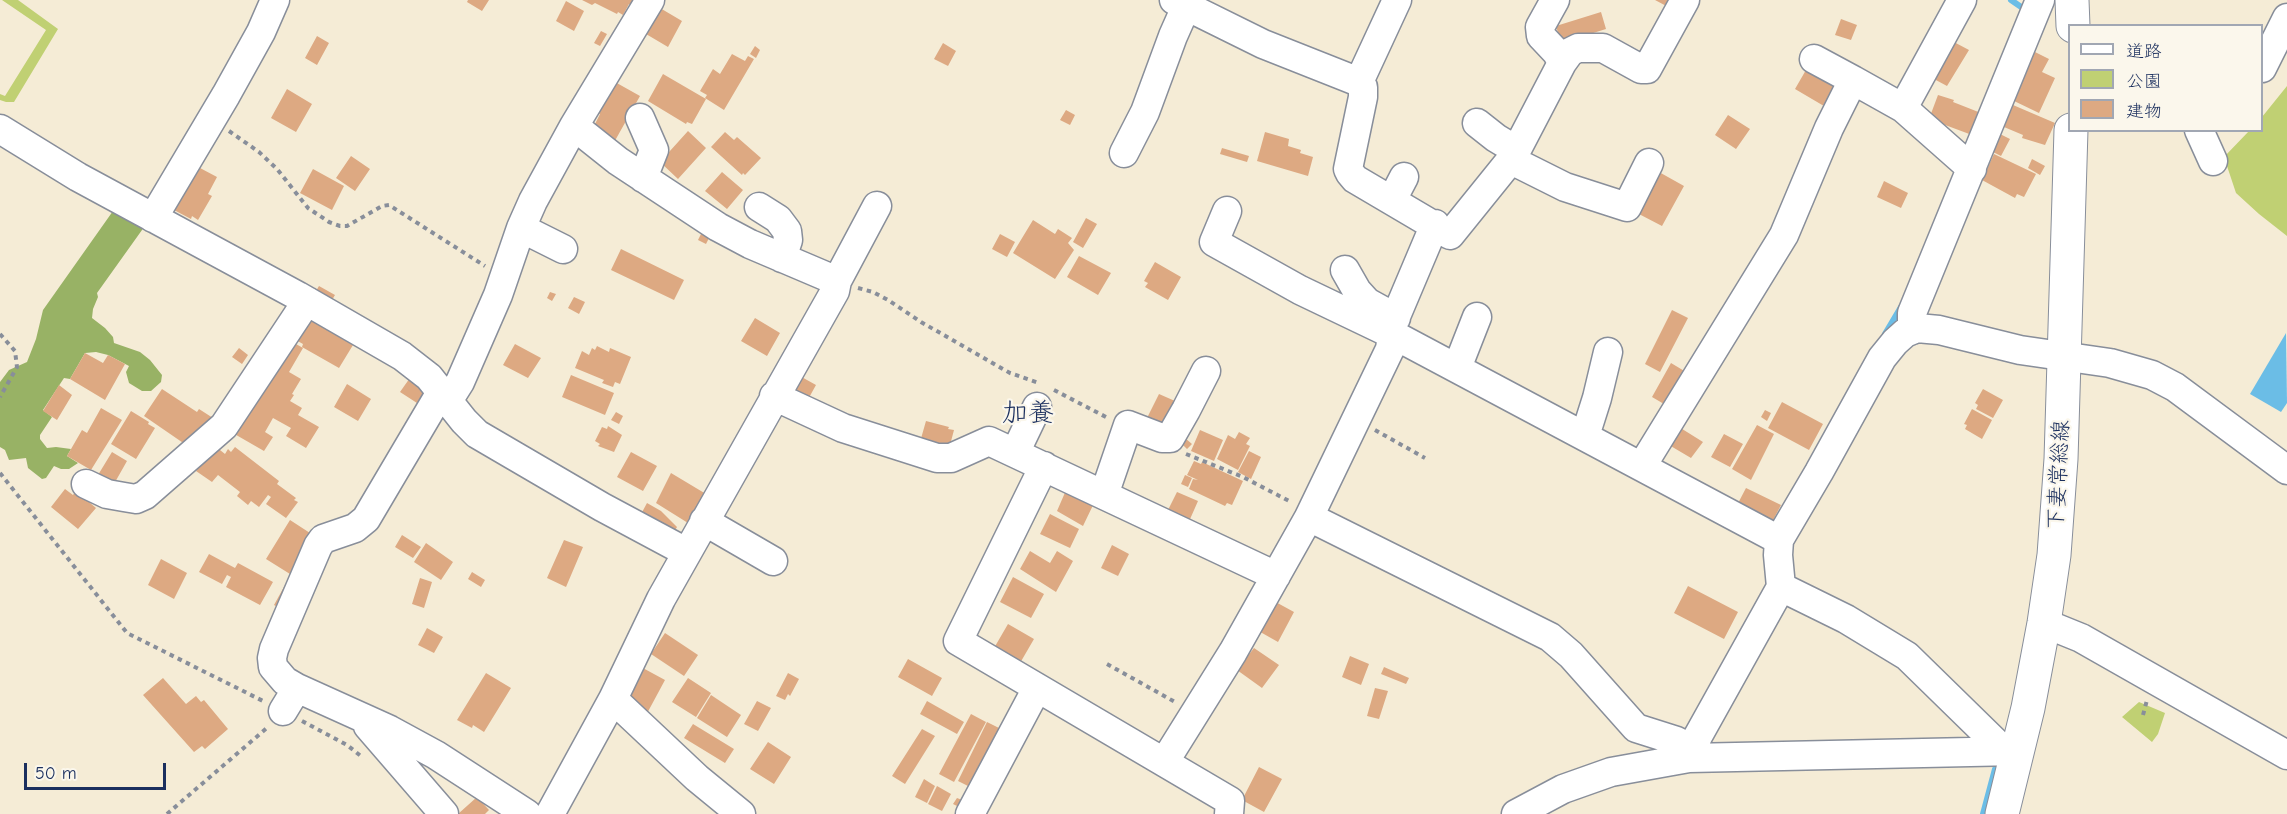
<!DOCTYPE html>
<meta charset="utf-8">
<style>
body{margin:0}
#map{position:relative;width:2287px;height:814px;overflow:hidden;background:#f5ecd6;font-family:"Comic Neue","Klee One",sans-serif}
canvas{display:block}
.legend{position:absolute;left:2068px;top:24px;width:195px;height:108px;box-sizing:border-box;background:#fbf7ec;border:2px solid #a1a7b3;margin:0;padding:8px 10px;list-style:none;font-size:18px;color:#1b2f5e}
.legend li{display:flex;align-items:center;gap:12px;height:30px}
.legend b{width:30px;border:2px solid #a1a7b3}
.scale{position:absolute;left:24px;top:763px;width:142px;height:27px;box-sizing:border-box;border:3px solid #1b2f5e;border-top:0;padding-left:8px;font-size:18px;line-height:21px;white-space:nowrap;color:#1b2f5e;-webkit-text-stroke:4px #fbf7ec;paint-order:stroke}
</style>
<div id="map">
<canvas width="2287" height="814"></canvas>
<ul class="legend">
<li><b style="height:8px;background:#fff"></b>道路</li>
<li><b style="height:16px;background:#c0d073"></b>公園</li>
<li><b style="height:16px;background:#dda982"></b>建物</li>
</ul>
<div class="scale">50 m</div>
</div>
<script>
const context = document.querySelector('canvas').getContext('2d');
context.lineJoin = 'round';
function paint(path, color) { context.fillStyle = color; context.fill(path, 'evenodd'); }
const poly = rows => new Path2D(rows.map(r => 'M' + r).join(''));
function trace(path, color, width, dash) { context.strokeStyle = color; context.lineWidth = width; context.lineCap = dash ? 'butt' : 'round'; context.setLineDash(dash || []); context.stroke(path); }
function label(font, color, halo, rows, align = 'center') {
  context.font = font + ' "Comic Neue","Klee One",sans-serif'; context.lineWidth = 4.5; context.setLineDash([]); context.textBaseline = 'middle'; context.strokeStyle = halo; context.fillStyle = color; for (const [text, x, y, turn = 0] of rows) {
    context.save(); context.translate(x, y); context.rotate((+turn || 0) * Math.PI / 180); context.textAlign = isNaN(turn) ? turn : align; if (halo) context.strokeText(text, 0, 0); context.fillText(text, 0, 0); context.restore();
  }
}
paint(poly([
 [2,0,18,0,58,29,14,102,6,102,0,100,0,94,5,96,46,30],
 [2287,86,2287,236,2259,214,2236,193,2224,157,2249,131,2262,130,2262,117],
 [2139,702,2165,713,2158,734,2152,742,2122,717]
]), '#c0d073');
paint(poly([
 [113,211,143,224,142,230,97,293,98,297,93,309,92,318,105,328,113,337,114,343,140,352,150,360,162,375,161,382,151,391,142,391,129,383,126,372,129,366,108,355,96,352,85,353,70,379,64,378,43,410,52,417,40,435,40,439,47,448,56,447,71,449,67,456,78,463,69,469,61,469,54,466,46,478,42,479,28,468,26,458,9,460,5,450,0,447,0,382,9,370,27,362,36,339,43,310]
]), '#98b265');
paint(poly([
 [2286,333,2287,403,2281,412,2250,394]
]), '#6bbde6');
trace(poly([
 [2011,0,2027,11],
 [1885,334,1901,307],
 [1983,814,1995,769]
]), '#6bbde6', 6);
paint(poly([
 [468,0,489,0,482,11,467,2],
 [582,0,640,0,631,5,629,4,623,15,618,12,617,14,595,3,592,5],
 [1655,0,1677,0,1672,9],
 [566,1,584,11,574,31,556,21],
 [660,8,682,21,668,47,646,34],
 [1601,12,1606,29,1561,43,1556,26],
 [1841,19,1857,25,1851,40,1835,35],
 [601,31,607,34,600,46,594,43],
 [317,36,329,43,317,65,305,58],
 [1952,41,1969,50,1947,86,1934,79],
 [943,43,956,51,948,66,934,59],
 [755,46,760,50,756,58,750,54],
 [2035,52,2049,59,2042,72,2055,78,2039,113,2012,100],
 [732,54,745,61,748,56,754,59,724,110,705,98,707,95,700,91,713,69,720,74],
 [1810,63,1844,83,1829,109,1795,89],
 [663,74,706,99,692,124,687,122,686,124,648,101],
 [615,82,640,96,612,146,593,128,600,114,598,113],
 [287,89,312,104,296,132,271,118],
 [1938,95,1954,100,1953,102,1981,113,1972,135,1929,119],
 [2013,105,2055,123,2045,145,2022,138,2023,135,2004,127],
 [1066,110,1075,115,1070,125,1060,120],
 [1728,115,1750,129,1736,149,1715,135],
 [688,131,706,148,678,179,660,162],
 [725,132,734,140,737,137,761,158,745,175,743,173,742,175,711,147],
 [1265,132,1289,139,1288,146,1301,150,1300,153,1313,157,1308,176,1257,161],
 [1998,133,2010,139,2001,156,1989,150],
 [1222,148,1249,156,1247,162,1220,154],
 [1994,154,2036,174,2024,197,2017,194,2015,198,1982,180],
 [351,156,370,169,355,191,336,178],
 [2032,159,2045,166,2040,175,2028,168],
 [200,168,217,177,208,194,212,196,198,220,192,216,191,219,174,210],
 [313,169,344,186,332,210,300,193],
 [722,172,743,190,727,209,705,191],
 [1659,172,1684,186,1662,226,1637,213],
 [1884,181,1908,193,1901,208,1877,197],
 [1086,218,1097,224,1083,248,1073,242],
 [1033,220,1055,234,1058,229,1072,238,1068,243,1074,250,1055,279,1013,253],
 [702,232,710,236,706,244,698,240],
 [1000,234,1015,242,1007,257,992,249],
 [621,249,684,280,674,300,611,270],
 [1079,256,1111,273,1098,295,1067,277],
 [1155,262,1181,277,1168,300,1145,287,1148,283,1144,281],
 [319,286,335,295,329,305,313,296],
 [550,292,556,294,552,301,547,298],
 [574,297,585,302,579,314,568,308],
 [1672,310,1688,318,1660,372,1645,364],
 [308,315,342,332,339,337,353,345,339,368,302,347,303,344,294,339],
 [755,318,780,333,767,356,741,341],
 [289,340,303,348,289,372,301,379,292,394,294,395,290,401,302,408,298,415,319,427,306,448,286,436,291,428,273,418,265,432,273,437,264,451,231,432],
 [515,344,541,358,528,378,503,365],
 [597,346,609,352,610,348,631,357,620,384,615,382,613,387,602,383,604,380,575,368,582,351,589,355,592,348,595,350],
 [239,348,248,355,242,364,232,357],
 [85,353,103,363,108,355,125,364,105,400,70,379],
 [1671,363,1691,375,1664,404,1652,397],
 [412,375,429,386,417,403,400,392],
 [571,375,614,393,605,415,562,397],
 [798,375,816,385,806,403,788,393],
 [347,384,371,399,358,421,334,407],
 [59,385,72,395,57,420,43,411],
 [162,389,197,412,199,409,213,418,192,449,144,416],
 [1983,389,2003,400,1993,418,1976,409,1978,405,1975,403],
 [1159,394,1175,401,1169,434,1145,422],
 [1782,402,1823,424,1809,450,1768,428],
 [101,408,122,420,91,470,67,456,82,430,87,433],
 [1972,409,1992,420,1982,439,1965,429,1967,425,1964,424],
 [1765,410,1771,413,1767,421,1761,417],
 [131,411,149,422,148,424,155,428,136,459,111,444],
 [616,412,623,416,619,424,611,420],
 [926,421,949,427,948,429,954,430,949,449,920,442],
 [1757,425,1774,434,1751,480,1732,469],
 [608,426,622,435,614,452,598,446,600,444,595,441,602,427,607,429],
 [1679,427,1703,442,1691,458,1669,445],
 [1200,430,1223,440,1214,461,1191,451],
 [1239,432,1250,438,1246,444,1250,446,1238,470,1217,459,1228,435,1235,439],
 [1724,434,1743,444,1730,467,1711,457],
 [1185,438,1192,444,1187,449,1180,442],
 [215,446,225,454,228,449,231,452,235,447,279,481,277,484,296,498,294,500,298,502,286,518,266,504,271,497,268,495,259,507,251,501,248,505,237,496,240,492,218,475,212,482,196,471],
 [1249,451,1261,457,1251,479,1238,472],
 [112,452,127,461,114,484,98,475],
 [631,452,657,466,643,491,617,477],
 [1194,461,1201,464,1202,462,1243,481,1232,505,1227,503,1225,506,1189,489,1193,479,1198,480,1187,475],
 [671,473,711,497,688,523,656,503],
 [1185,475,1192,478,1188,487,1181,484],
 [1067,488,1095,501,1083,526,1057,511],
 [1746,488,1781,505,1769,528,1735,509],
 [65,489,73,495,76,491,96,508,78,529,51,507],
 [1177,492,1198,501,1187,526,1165,516],
 [647,503,661,511,677,527,673,534,640,516],
 [1050,514,1079,529,1070,548,1040,534],
 [290,520,310,533,312,539,290,574,266,559],
 [402,535,421,547,413,558,395,547],
 [564,540,583,547,566,587,547,578],
 [426,543,453,562,441,580,414,562],
 [1112,545,1129,554,1118,576,1101,568],
 [1030,551,1050,563,1057,551,1073,561,1056,592,1020,569],
 [209,554,235,568,238,563,273,582,260,605,226,587,231,577,227,575,222,584,199,572],
 [161,559,187,573,174,599,148,585],
 [472,572,485,580,481,587,468,579],
 [1013,577,1044,594,1031,618,1000,602],
 [420,578,432,582,424,608,412,604],
 [285,585,295,590,285,611,274,605],
 [1688,586,1738,612,1724,639,1674,613],
 [1272,600,1294,612,1278,642,1255,629],
 [1008,624,1034,639,1016,670,990,655],
 [427,628,443,637,434,653,418,645],
 [665,633,698,655,684,676,651,654],
 [1254,648,1279,665,1262,688,1237,670],
 [1350,656,1369,664,1361,685,1342,677],
 [908,659,942,678,932,696,898,677],
 [641,667,665,680,644,719,625,698],
 [1384,667,1409,678,1406,684,1381,674],
 [486,673,511,688,484,732,473,725,472,728,457,720],
 [788,673,799,679,790,696,788,694,785,700,776,696],
 [163,678,186,704,196,696,201,702,204,700,228,729,205,749,202,746,194,752,143,695],
 [688,678,711,693,696,717,672,702],
 [1375,688,1388,691,1379,719,1367,716],
 [711,695,741,715,727,737,697,718],
 [757,701,771,708,758,731,744,724],
 [927,701,964,722,957,734,920,714],
 [971,714,986,722,954,782,939,774],
 [987,722,1001,729,972,788,958,781],
 [693,724,734,749,725,763,684,738],
 [922,729,935,736,905,784,892,776],
 [768,742,791,757,774,784,750,769],
 [1259,767,1282,779,1264,812,1242,800],
 [924,779,935,786,927,803,915,797],
 [937,786,951,794,942,811,928,804],
 [477,797,489,810,485,814,458,814],
 [957,798,962,800,959,807,953,804]
]), '#dda982');
const minor = poly([
 [1174,0,1263,44,1359,82,1363,87,1363,97,1348,169,1350,173,1355,179,1450,235,1513,157,1562,63,1570,52,1578,48,1603,48,1641,69,1647,69,1685,0],
 [1555,0,1540,27,1541,36,1557,53,1562,63],
 [1814,59,1853,80],
 [2262,68,2287,18],
 [1359,82,1397,0],
 [1903,108,1962,0],
 [640,118,654,150,643,178],
 [1477,123,1496,138,1516,150],
 [0,129,78,177,298,296,402,356,429,377,464,421,477,434,602,507,686,552],
 [2199,130,2213,161],
 [1124,153,1145,112,1173,36,1189,0],
 [1511,160,1565,187,1627,207,1649,163],
 [1392,200,1404,177],
 [759,207,778,219,787,231,788,240,782,258],
 [1227,211,1214,242,1300,290,1394,335,1779,540],
 [153,218,226,95,261,32,275,0],
 [521,228,563,249],
 [1345,270,1357,291,1367,302,1396,318],
 [837,281,877,206],
 [1912,330,1912,313,2040,0],
 [1457,368,1477,317],
 [441,392,366,519,355,528,323,539,318,546,274,649,272,658,273,667,285,681,297,688,390,730,436,755,527,814],
 [774,396,843,428,937,458,951,458,989,441,1276,576],
 [448,401,460,382,498,295,521,228,533,201,574,126,650,0],
 [1585,436,1597,398,1608,352],
 [1015,453,1037,407],
 [1044,466,958,641,1230,801,1229,814],
 [1642,466,1784,235,1829,128,1853,80,1903,108,1972,169],
 [86,484,107,494,124,497,136,499,145,495,224,426,307,301],
 [1104,495,1128,425,1162,438,1170,438,1186,410,1206,371],
 [1309,517,1550,637,1571,655,1636,728,1677,741,1689,758],
 [704,521,773,561],
 [1781,587,1846,619,1907,656,1994,741,2002,752],
 [2044,623,2081,638,2287,755],
 [613,699,697,778,741,814],
 [283,711,297,688],
 [368,726,444,814],
 [1689,758,1698,736,1781,587,1778,555,1779,540,1819,472,1882,358,1895,342,1905,333,1917,328,1939,330,2020,350,2110,363,2152,375,2175,387,2287,470],
 [1165,761,1233,652,1309,517,1390,349,1394,321,1435,224],
 [550,814,613,699,661,599,835,291,837,281,750,244,718,227,618,161,574,126],
 [970,814,1037,688],
 [1516,814,1563,789,1611,772,1689,758,2017,751]
]);
const major = poly([
 [2072,0,2073,26],
 [2002,814,2028,708,2044,623,2054,555,2061,459,2071,130]
]);
trace(minor, '#888e9a', 31);
trace(major, '#888e9a', 35);
trace(poly([
 [229,131,259,152,277,169,308,208,329,222,340,226,347,226,382,206,389,205,485,266],
 [858,288,873,292,888,300,921,322,1010,373,1039,383],
 [0,334,15,351,17,367,0,397],
 [1054,390,1106,417],
 [1375,430,1425,458],
 [1186,454,1243,477,1291,502],
 [0,473,127,633,263,701],
 [1107,664,1175,702],
 [2143,715,2147,700],
 [302,721,347,745,362,757],
 [167,814,268,727]
]), '#888e9a', 4, [4.5, 4.5]);
trace(minor, '#fff', 28);
trace(major, '#fff', 33);
label('22px', '#1b2f5e', '#fbf7ec', [
 ["下妻常総線",2059,475,-87]
]);
label('26px', '#1b2f5e', '#fbf7ec', [
 ["加養",1028,414]
]);
</script>
